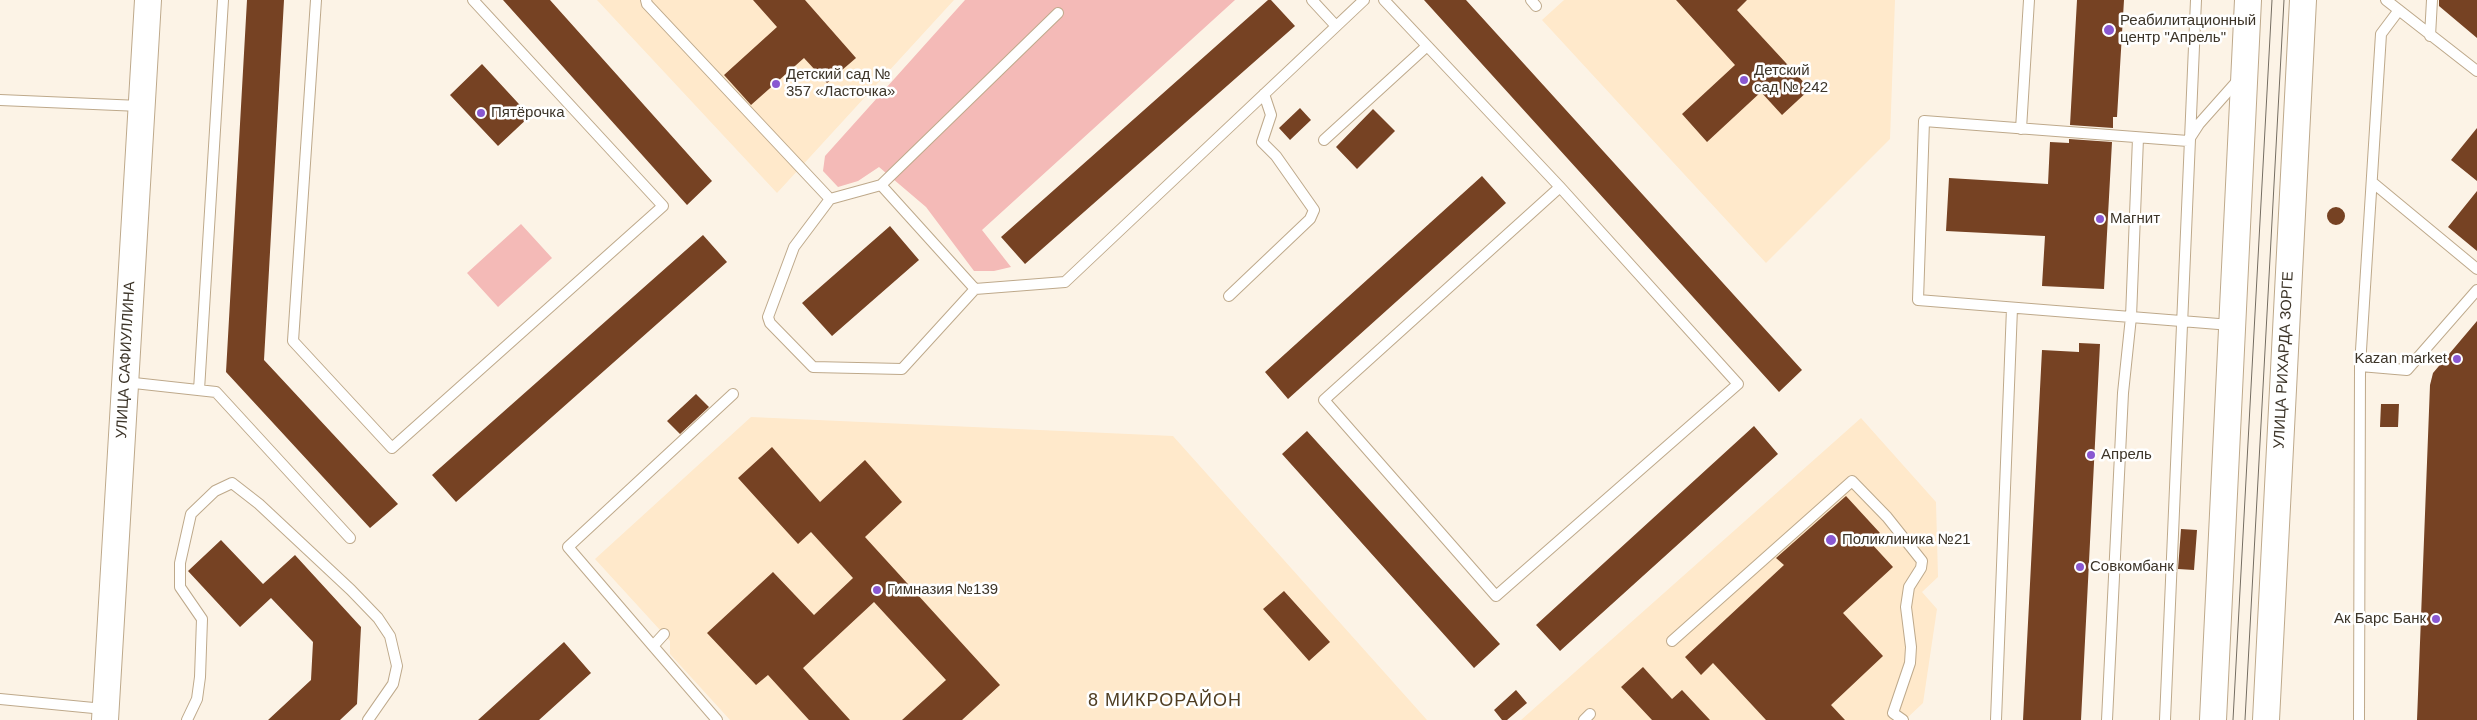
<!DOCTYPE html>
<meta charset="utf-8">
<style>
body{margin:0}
canvas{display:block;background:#fcf3e6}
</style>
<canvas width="2477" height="720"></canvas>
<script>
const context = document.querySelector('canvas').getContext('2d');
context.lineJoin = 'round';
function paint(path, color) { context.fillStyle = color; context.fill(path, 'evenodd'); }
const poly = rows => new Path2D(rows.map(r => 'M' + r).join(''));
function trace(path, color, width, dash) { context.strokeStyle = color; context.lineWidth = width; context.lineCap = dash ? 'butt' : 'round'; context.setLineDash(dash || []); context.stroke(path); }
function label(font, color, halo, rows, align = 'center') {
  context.font = font + ' Helvetica,sans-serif'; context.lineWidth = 5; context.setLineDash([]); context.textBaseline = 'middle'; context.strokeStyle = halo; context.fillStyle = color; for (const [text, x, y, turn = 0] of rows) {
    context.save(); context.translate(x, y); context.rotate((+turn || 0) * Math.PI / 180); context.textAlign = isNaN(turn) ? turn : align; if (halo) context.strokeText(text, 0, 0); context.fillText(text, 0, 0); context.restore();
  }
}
paint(poly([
 [597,0,954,0,777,193],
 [1564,0,1895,0,1890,139,1766,263,1542,20],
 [751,417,1173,436,1427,720,730,720,670,654,670,641,595,559],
 [1861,418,1936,502,1938,577,1922,592,1937,609,1923,703,1905,720,1521,720]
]), '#ffe9cb');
paint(poly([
 [965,0,1235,0,982,230,1011,267,994,271,974,271,926,207,879,167,858,181,838,187,823,171,825,156],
 [521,224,552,258,498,307,467,273]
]), '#f4bab7');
paint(poly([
 [247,0,284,0,264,360,398,504,370,528,226,372],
 [503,0,550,0,712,181,687,205],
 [753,0,805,0,856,58,827,83,804,58,751,105,724,75,777,27],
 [1268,0,1271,0,1295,26,1025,264,1001,237],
 [1424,0,1466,0,1802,370,1779,392],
 [1676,0,1747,0,1737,10,1810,89,1782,115,1761,92,1707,142,1682,114,1735,65],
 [2077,0,2124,0,2117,117,2113,117,2113,128,2070,125],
 [2439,0,2477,0,2477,38,2439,6],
 [482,64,530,116,498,146,450,95],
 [1300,108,1311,120,1290,140,1279,128],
 [1373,109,1395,131,1357,169,1336,147],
 [2477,128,2477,181,2451,160],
 [2069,139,2112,142,2104,289,2042,286,2045,236,1946,231,1949,178,2048,184,2050,142,2069,143],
 [1482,176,1506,203,1288,399,1265,372],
 [2477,191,2477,251,2448,227],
 '2327 216a9 9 0 1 1 18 0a9 9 0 1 1-18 0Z',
 [890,226,919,260,832,336,802,303],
 [703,235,727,262,456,502,432,475],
 [2477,321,2477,720,2417,720,2430,385,2433,373],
 [2079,343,2100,344,2081,720,2023,720,2042,350,2079,352],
 [696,394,709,407,680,434,667,421],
 [2381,404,2399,404,2398,427,2380,427],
 [1754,426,1778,454,1560,651,1536,625],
 [1307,431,1500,644,1474,668,1282,454],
 [772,447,820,502,865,460,902,502,865,537,1000,685,962,720,902,720,946,680,874,602,803,668,850,720,809,720,768,675,756,685,707,633,773,572,814,615,853,578,811,532,798,544,738,478],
 [1846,496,1880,533,1870,542,1893,567,1843,613,1883,656,1831,705,1845,720,1766,720,1713,663,1701,675,1685,657,1784,565,1776,558],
 [2181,529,2197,530,2194,570,2178,569],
 [221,540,263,584,295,555,361,627,357,704,340,720,268,720,311,680,313,642,271,598,240,627,188,571],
 [1284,591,1330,642,1309,661,1263,609],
 [564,642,591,673,539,720,478,720],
 [1643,667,1672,699,1682,690,1710,720,1652,720,1621,687],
 [1516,690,1527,703,1507,720,1502,720,1494,710]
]), '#764223');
const service = poly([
 [316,0,293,341,392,448,663,206,473,0],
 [646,0,647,4,830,199,881,185,975,289],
 [1312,0,1336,26],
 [1384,0,1560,187,1738,384,1496,596,1324,400,1560,187],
 [1531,0,1536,6],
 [2386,0,2477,71],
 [2430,36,2432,0],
 [0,100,140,106],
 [2021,129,2029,0],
 [1324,140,1427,46],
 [2372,182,2477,269],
 [881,185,1058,13],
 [830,199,794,247,768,317,770,323,813,367,902,369,975,289,1065,282,1364,0],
 [1229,296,1310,219,1314,210,1276,156,1262,142,1271,115,1264,94],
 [2231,325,1918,300,1924,121,2188,141,2199,124,2239,79],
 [2360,366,2407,370,2477,290],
 [125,382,216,392,350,538],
 [199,390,223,0],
 [664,634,653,646,717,720],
 [1672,641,1852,481,1887,517,1922,561,1921,568,1909,587,1906,607,1911,647,1910,663,1893,713,1903,720],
 [653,646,568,547,733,394],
 [0,699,104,709],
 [187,720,197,699,200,677,202,619,180,587,180,563,191,514,215,491,232,483,259,504,351,590,378,618,390,636,397,666,393,684,368,720],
 [1584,720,1590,714],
 [1996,720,2012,308],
 [2107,720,2123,393,2131,317,2138,138],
 [2165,720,2196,0],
 [2359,720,2360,366,2381,34,2399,10]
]);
const tertiary = poly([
 [105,720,148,0],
 [2213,720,2248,0],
 [2266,720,2303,0]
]);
trace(service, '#bea98b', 12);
trace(tertiary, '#bea98b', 28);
trace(service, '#fff', 10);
trace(tertiary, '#fff', 26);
trace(poly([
 [2233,720,2272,0],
 [2245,720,2284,0]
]), '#756d61', 1);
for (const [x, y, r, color] of [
 [2109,30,6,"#8958d1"],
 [1744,80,5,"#8958d1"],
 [776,84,5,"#8958d1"],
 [481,113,5,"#8958d1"],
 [2100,219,5,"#8958d1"],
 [2457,359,5,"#8958d1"],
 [2091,455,5,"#8958d1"],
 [1831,540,6,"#8958d1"],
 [2080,567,5,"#8958d1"],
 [877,590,5,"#8958d1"],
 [2436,619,5,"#8958d1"]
]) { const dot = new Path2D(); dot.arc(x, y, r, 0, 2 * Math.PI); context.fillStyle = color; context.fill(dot); trace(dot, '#fff', 2); }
label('15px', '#3c3428', '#fff', [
 ["Реабилитационный",2120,21],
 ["центр \"Апрель\"",2120,38],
 ["Детский",1754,71],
 ["сад № 242",1754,88],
 ["Детский сад №",786,75],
 ["357 «Ласточка»",786,92],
 ["Пятёрочка",491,113],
 ["Магнит",2110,219],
 ["Kazan market",2447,359,"right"],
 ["Апрель",2101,455],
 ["Поликлиника №21",1842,540],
 ["Совкомбанк",2090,567],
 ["Гимназия №139",887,590],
 ["Ак Барс Банк",2426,619,"right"]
], 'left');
label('15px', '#3c3428', '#fff', [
 ["УЛИЦА САФИУЛЛИНА",126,360,-87],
 ["УЛИЦА РИХАРДА ЗОРГЕ",2284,360,-87]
]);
context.letterSpacing = '1px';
label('18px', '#503e23', '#fff', [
 ["8 МИКРОРАЙОН",1165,701]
]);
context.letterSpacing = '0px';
</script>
